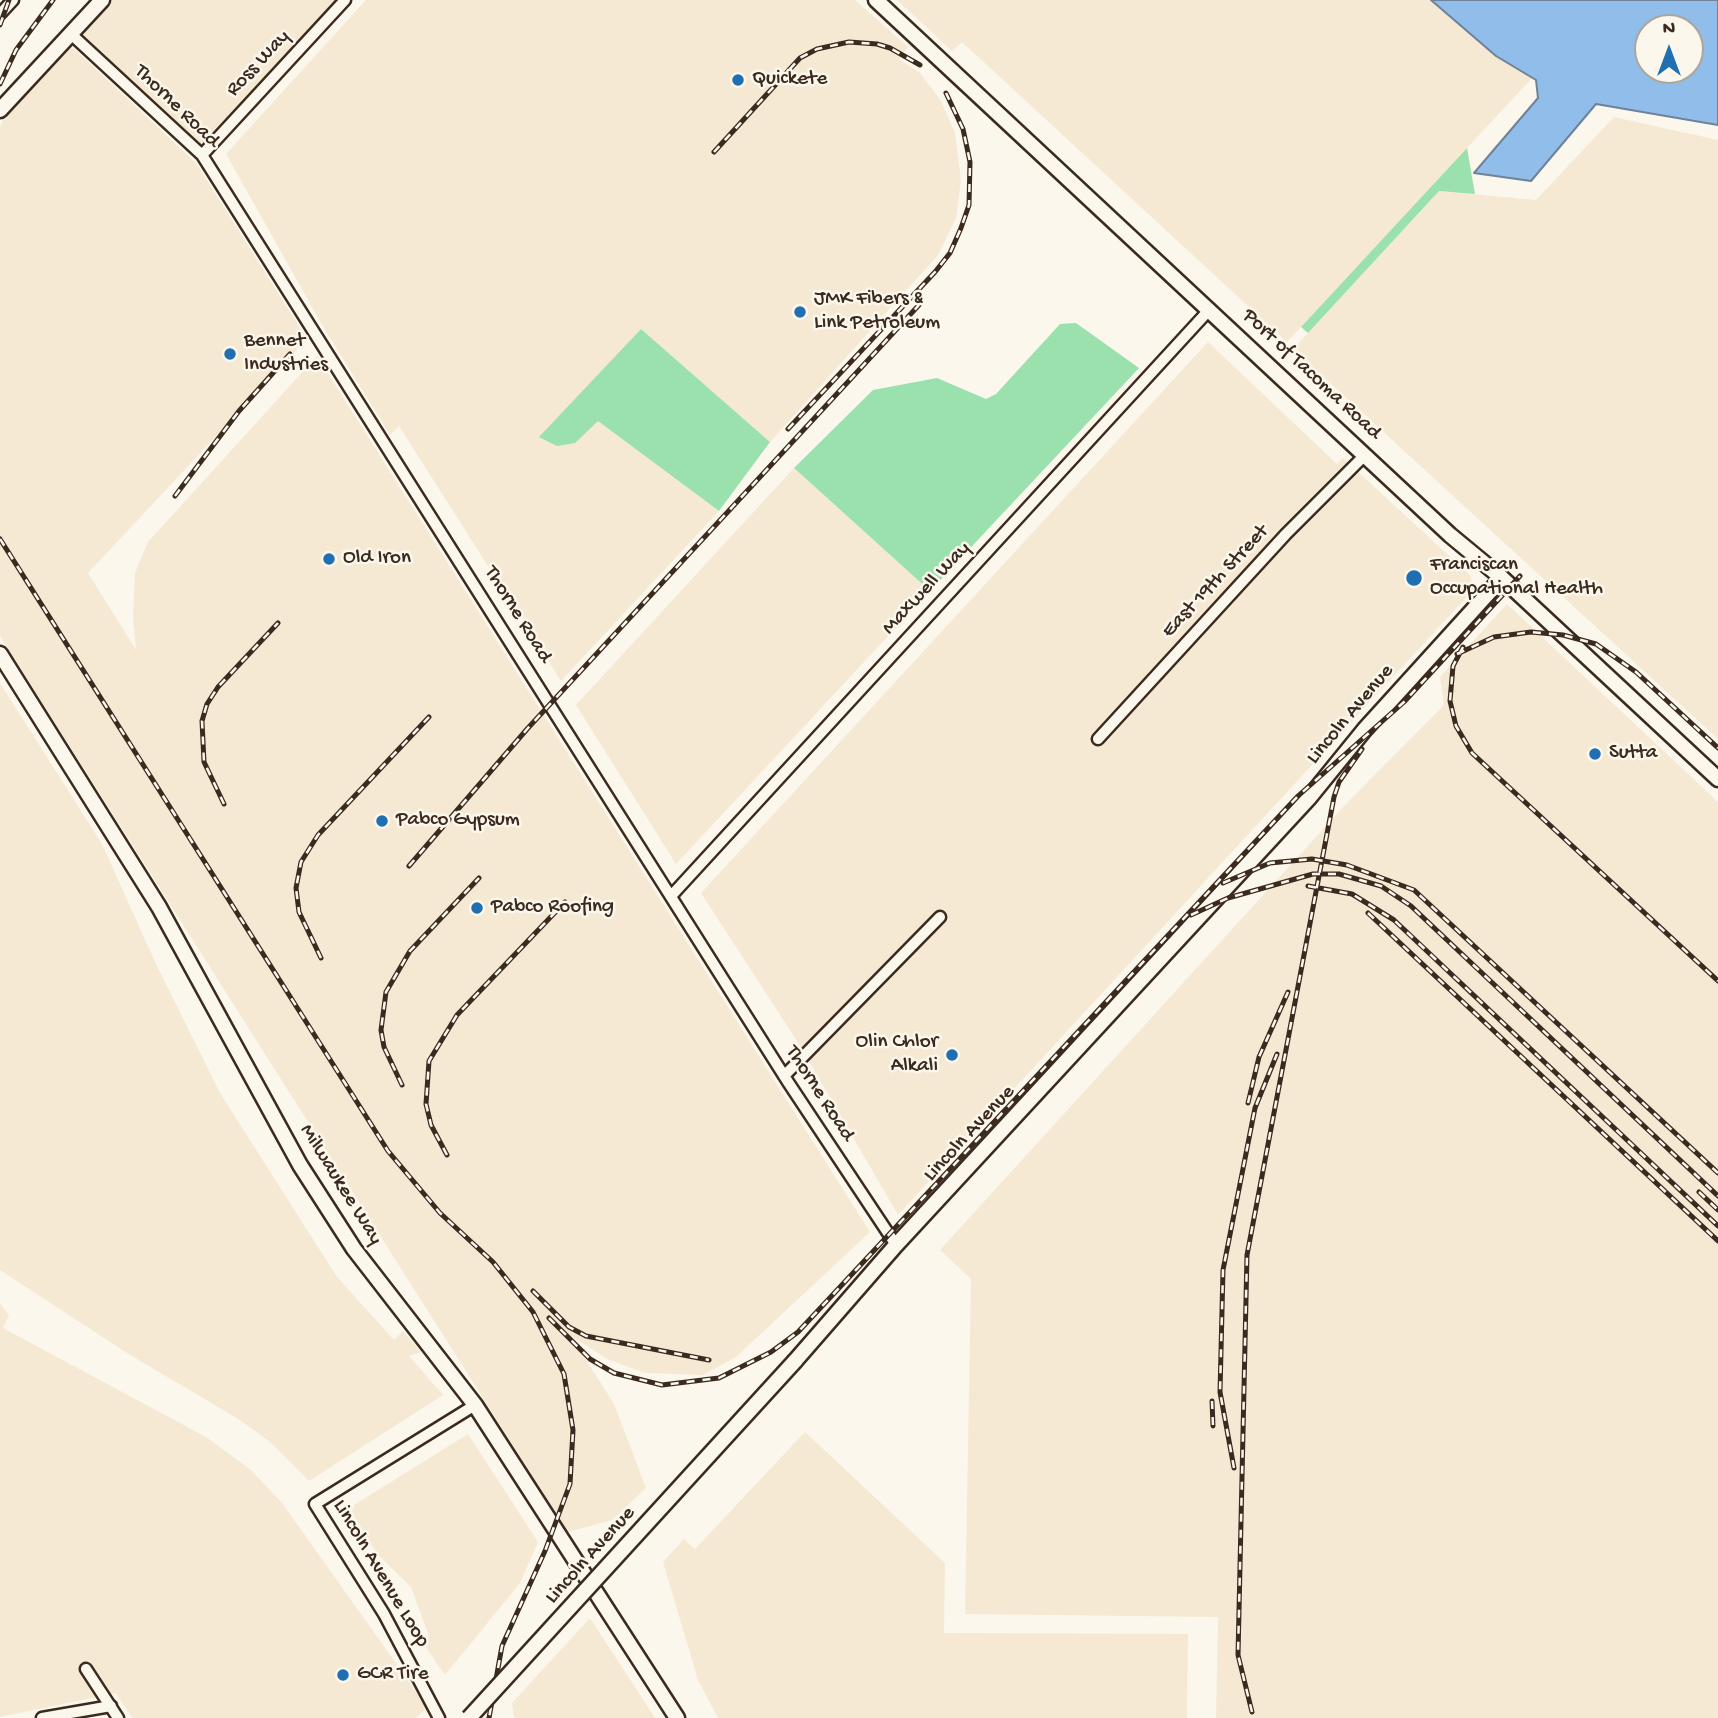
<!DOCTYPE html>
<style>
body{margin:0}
#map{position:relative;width:1718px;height:1718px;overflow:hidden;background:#fbf7ec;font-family:"Gochi Hand",sans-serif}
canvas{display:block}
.north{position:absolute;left:1634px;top:14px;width:70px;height:70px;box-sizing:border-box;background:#fbf7ec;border:2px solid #aea59a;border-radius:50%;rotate:0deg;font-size:19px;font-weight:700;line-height:28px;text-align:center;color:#3b2a1e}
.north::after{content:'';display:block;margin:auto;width:24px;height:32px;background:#1f6fb2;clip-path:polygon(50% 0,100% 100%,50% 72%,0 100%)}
</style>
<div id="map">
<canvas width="1718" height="1718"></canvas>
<div class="north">N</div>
</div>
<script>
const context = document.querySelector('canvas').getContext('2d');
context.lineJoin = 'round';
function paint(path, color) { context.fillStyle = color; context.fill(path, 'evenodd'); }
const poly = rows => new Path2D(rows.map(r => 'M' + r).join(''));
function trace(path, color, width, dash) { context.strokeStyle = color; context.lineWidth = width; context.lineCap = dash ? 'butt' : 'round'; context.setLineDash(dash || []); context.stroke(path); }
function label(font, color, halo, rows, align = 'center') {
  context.font = font + ' "Gochi Hand",sans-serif'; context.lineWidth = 5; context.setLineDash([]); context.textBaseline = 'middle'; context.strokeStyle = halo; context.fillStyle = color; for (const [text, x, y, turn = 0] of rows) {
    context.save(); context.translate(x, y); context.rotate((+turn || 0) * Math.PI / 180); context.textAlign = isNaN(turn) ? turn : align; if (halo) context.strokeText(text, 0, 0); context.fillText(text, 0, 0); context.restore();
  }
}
paint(poly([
 [107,0,341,0,204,151,75,35],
 [366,0,855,0,908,47,899,59,920,73,941,101,955,133,961,180,956,218,938,255,770,442,641,329,573,402,719,511,561,681,399,426,390,435,321,323,226,154],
 [897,0,1431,0,1496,56,1532,78,1287,342,962,42,952,51],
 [68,43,196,163,307,339,88,573,136,650,133,617,135,573,148,542,317,356,870,1232,736,1357,703,1375,645,1373,609,1360,571,1336,614,1404,646,1488,612,1520,568,1532,0,636,0,128,5,112],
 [1614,117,1718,140,1718,739,1293,349,1439,191,1536,200],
 [1208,342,1337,464,1343,458,1471,576,1472,591,898,1215,799,1044,701,893],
 [794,468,930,591,676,864,576,705],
 [1507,604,1718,802,1718,1718,1216,1718,1218,1617,965,1614,971,1279,940,1250,1346,804,1444,705,1440,677],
 [0,683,102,844,156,964,220,1093,337,1277,394,1340,403,1331,421,1352,409,1356,443,1395,309,1481,270,1442,240,1420,127,1353,0,1270],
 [0,1304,9,1315,3,1328,206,1437,251,1470,282,1503,427,1707,416,1718,132,1718,116,1693,0,1717],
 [805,1432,945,1563,944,1633,1188,1634,1187,1718,718,1718,698,1680,663,1562,684,1539,695,1549],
 [468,1434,538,1542,520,1583,445,1675,423,1643,429,1636,411,1587,377,1554,352,1513,354,1505],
 [590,1618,655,1718,514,1718,512,1703]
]), '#f5e9d3');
paint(poly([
 [1467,148,1475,194,1439,191,1308,333,1301,327],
 [1076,323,1139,368,930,591,794,468,873,390,937,378,986,399,996,394,1060,324],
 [641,329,770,442,719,511,598,421,575,443,557,446,539,437]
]), '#9be1ad');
const water = poly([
 [1431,0,1718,0,1718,125,1596,104,1531,181,1474,173,1538,98,1536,80,1496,56,1431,0],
 [1648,28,1690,28,1690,70,1648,70,1648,28]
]);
paint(water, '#91bdea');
trace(water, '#6f8298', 2);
const street = poly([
 [0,14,13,0],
 [71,34,202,155,788,1082,896,1245],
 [202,155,345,0],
 [1098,739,1286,534,1365,455],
 [672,895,1210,309],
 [784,1076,940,917],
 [86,1669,118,1718],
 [42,1718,111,1706],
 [439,1718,384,1614,315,1504,475,1405]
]);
const secondary = poly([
 [876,0,1450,535,1502,578,1718,779],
 [0,110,102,0],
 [0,654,159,907,300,1165,354,1249,475,1405,677,1718],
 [795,1361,896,1245,1309,798,1365,729,1502,578]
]);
trace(street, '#3b2a1e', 15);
trace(secondary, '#3b2a1e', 19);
trace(street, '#fbf7ec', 10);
trace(secondary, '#fbf7ec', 14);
const rail = poly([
 [0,25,9,0],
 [0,84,16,50,53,0],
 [714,152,800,58,817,49,849,42,877,44,890,48,920,65],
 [788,429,935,272,950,253,961,228,969,205,970,162,963,129,946,93],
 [175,496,239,411,290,354],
 [0,539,388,1151,440,1213,493,1262,533,1312,564,1374,573,1430,570,1484,545,1551,502,1646,489,1718],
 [1463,647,1453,666,1450,701,1456,726,1472,753,1718,981],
 [1457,654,1494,637,1531,632,1563,635,1596,644,1636,672,1718,748],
 [224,804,204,762,202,721,207,704,218,687,278,623],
 [409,866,528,728,919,305],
 [1223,883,1270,863,1312,859,1347,865,1414,890,1718,1173],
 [1308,886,1352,894,1394,920,1718,1226],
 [1368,913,1718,1241],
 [1191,915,1228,898,1313,874,1339,874,1381,886,1411,906,1718,1196],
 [321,958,299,912,296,888,301,862,318,835,429,717],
 [402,1085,384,1047,381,1030,386,992,410,951,479,878],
 [1248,1103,1259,1057,1288,992],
 [447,1155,431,1125,426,1104,429,1061,457,1015,565,902],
 [1699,1192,1718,1210],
 [533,1291,569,1327,586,1336,709,1360],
 [549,1318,590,1359,614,1373,662,1385,719,1378,771,1352,798,1332,1298,796,1404,702,1520,576],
 [1212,1401,1213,1426],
 [1234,1468,1220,1392,1223,1270,1255,1108,1277,1054],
 [1252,1712,1238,1655,1247,1255,1334,797,1339,782,1362,749]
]);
trace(rail, '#3b2a1e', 5);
trace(rail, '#fbf7ec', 2.5, [8]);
const secondaryBridge = poly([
 [469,1718,795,1361]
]);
trace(secondaryBridge, '#3b2a1e', 19, []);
trace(secondaryBridge, '#fbf7ec', 14);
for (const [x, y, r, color] of [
 [738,80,7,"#1f6fb2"],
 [800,312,7,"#1f6fb2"],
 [230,354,7,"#1f6fb2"],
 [329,559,7,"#1f6fb2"],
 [1414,578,9,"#1f6fb2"],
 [1595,754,7,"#1f6fb2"],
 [382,821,7,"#1f6fb2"],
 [477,908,7,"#1f6fb2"],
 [952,1055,7,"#1f6fb2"],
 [343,1675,7,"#1f6fb2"]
]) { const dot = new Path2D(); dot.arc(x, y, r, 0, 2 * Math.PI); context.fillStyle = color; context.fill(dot); trace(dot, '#fbf7ec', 2.5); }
label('21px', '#3b2a1e', '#fbf7ec', [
 ["Ross Way",259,64,-47],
 ["Thorne Road",176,107,44],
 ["Port of Tacoma Road",1311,375,43],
 ["East 19th Street",1216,582,-47],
 ["Maxwell Way",927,589,-47],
 ["Thorne Road",517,615,58],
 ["Lincoln Avenue",1351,715,-50],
 ["Thorne Road",819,1094,57],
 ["Lincoln Avenue",970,1134,-47],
 ["Milwaukee Way",340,1185,58],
 ["Lincoln Avenue",591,1556,-48],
 ["Lincoln Avenue Loop",380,1574,59]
]);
label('21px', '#3b2a1e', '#fbf7ec', [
 ["Quickete",752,80],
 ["JMK Fibers &",814,300],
 ["Link Petroleum",814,324],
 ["Bennet",244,342],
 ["Industries",244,366],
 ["Old Iron",343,559],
 ["Franciscan",1430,566],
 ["Occupational Health",1430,590],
 ["Sutta",1609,754],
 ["Pabco Gypsum",396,821],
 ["Pabco Roofing",491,908],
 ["Olin Chlor",938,1043,"right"],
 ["Alkali",938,1067,"right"],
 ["GCR Tire",357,1675]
], 'left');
</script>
